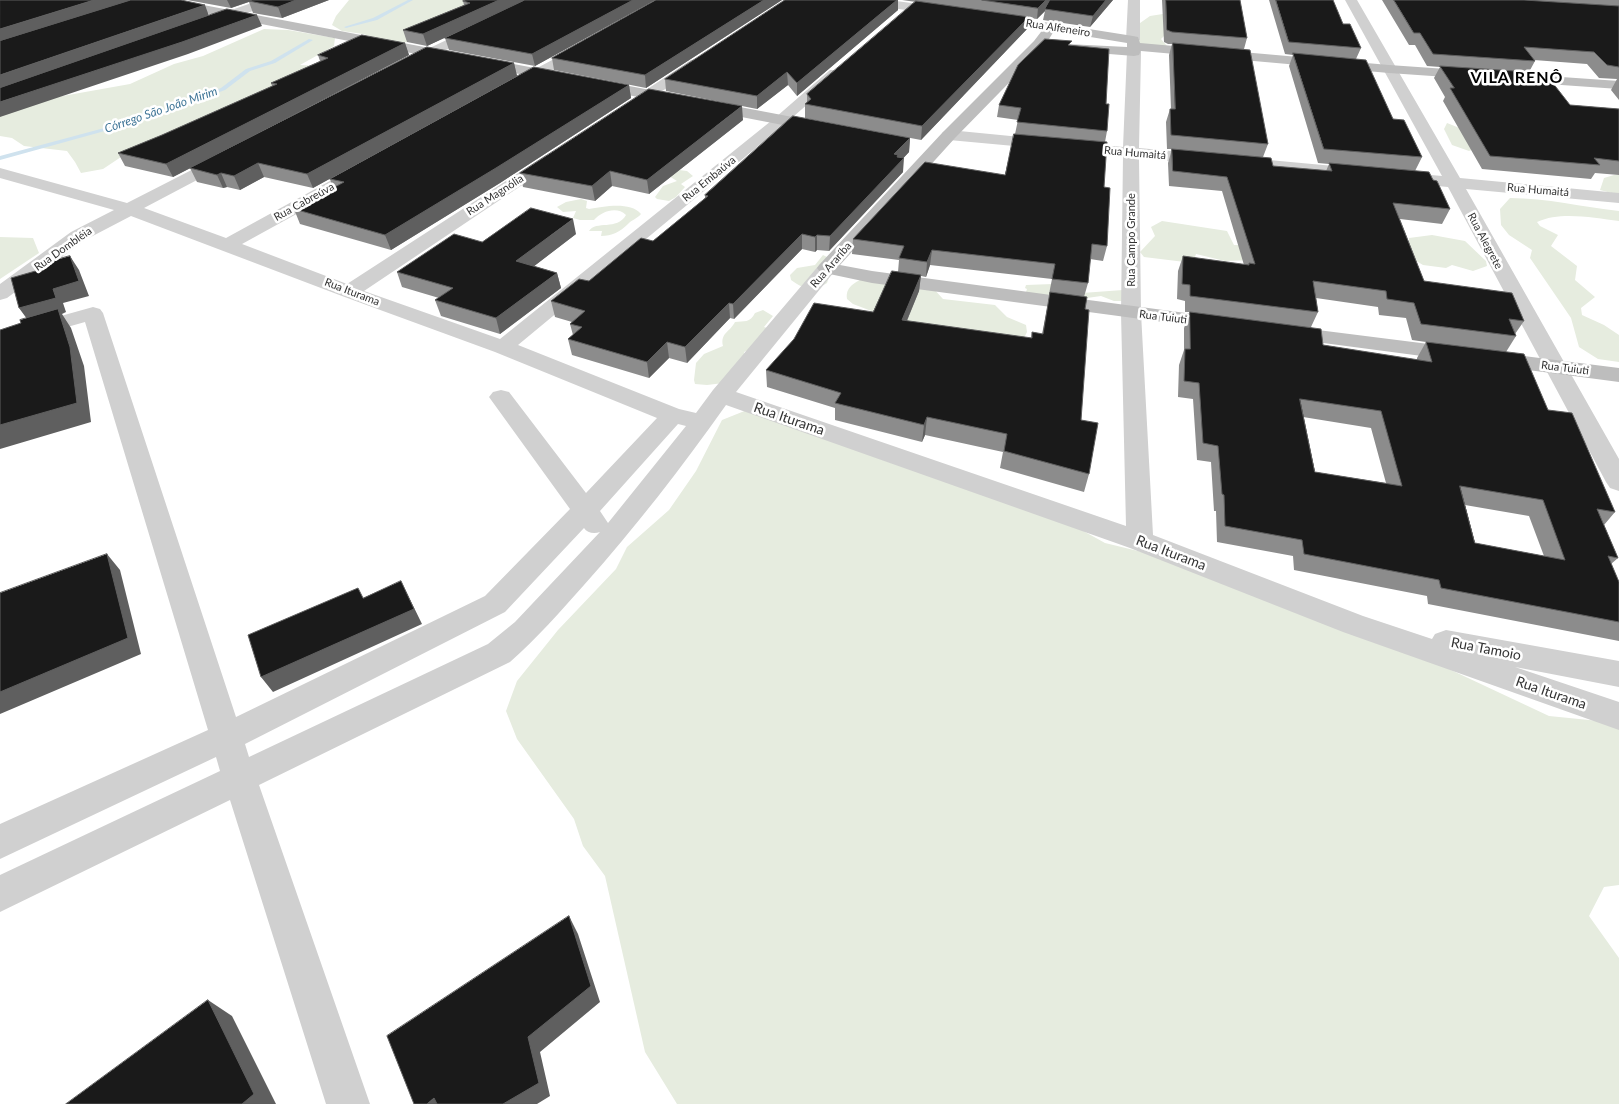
<!DOCTYPE html>
<meta charset="utf-8">
<style>
body{margin:0}
canvas{display:block;background:#fff}
</style>
<canvas width="1619" height="1104"></canvas>
<script>
const c = document.querySelector('canvas').getContext('2d');
c.lineJoin = 'round';
function fill(path, color) { c.fillStyle = color; c.fill(path, 'evenodd'); }
function stroke(path, color, width, dash) { c.strokeStyle = color; c.lineWidth = width; c.lineCap = dash ? 'butt' : 'round'; c.setLineDash(dash || []); c.stroke(path); }
function label(font, color, halo, rows, align = 'center') {
  c.font = font + ' Lato,sans-serif'; c.lineWidth = 5; c.setLineDash([]); c.textBaseline = 'middle'; c.strokeStyle = halo; c.fillStyle = color; for (const [text, x, y, turn = 0] of rows) {
    c.save(); c.translate(x, y); c.rotate((+turn || 0) * Math.PI / 180); c.textAlign = isNaN(turn) ? turn : align; if (halo) c.strokeText(text, 0, 0); c.fillText(text, 0, 0); c.restore();
  }
}
fill(new Path2D(`
 M349 0H478L418 40 397 44 363 34 342 31 332 25 336 16Z
 M1169 13 1167 33 1161 39 1167 46 1136 44 1133 28 1150 16Z
 M264 29 288 30 335 38 334 46 300 65 323 66 124 155 103 169 81 173 75 162 67 151 24 146 12 138 0 136V110L29 102 130 84 174 64 203 56Z
 M1447 123 1462 129 1479 147 1469 151 1452 145 1444 129Z
 M679 170 687 171 693 176 681 184 685 187 676 197 669 201 657 199 655 197 663 186 677 181 664 173Z
 M1614 175H1619V195L1600 190 1604 178Z
 M1510 198C1547 198 1582 207 1619 211V221C1593 218 1561 211 1537 222L1540 226 1558 235 1551 246 1577 266 1575 280 1595 297 1581 308 1582 315 1604 325 1619 335V362L1598 359 1579 347 1571 318 1530 258 1532 250 1509 235 1501 225 1500 209Z
 M581 199 587 201 586 208 589 209C603 207 630 201 641 214 637 219 631 220 628 224 620 232 612 236 601 236L602 231H589C596 220 617 231 626 215 617 206 602 211 594 220H580L573 218 576 211 563 212 557 207 566 202Z
 M1162 221 1227 231 1234 245H1238L1253 260 1225 261 1196 254 1193 263 1144 257 1140 252 1155 236 1151 227Z
 M1432 235 1465 241 1486 261 1487 266 1473 271 1452 265 1446 268 1423 265 1408 256 1409 238Z
 M0 237 33 238 39 253 0 279Z
 M823 255 827 257 829 277 827 283C814 292 803 289 791 280L790 275 797 268 815 265Z
 M869 276 933 288 943 299 995 305 1007 317 1026 325 1027 332 1024 338 841 352 904 320 910 315H882L853 304 847 299C845 285 858 281 869 276Z
 M1053 284 1082 293 1123 290 1125 301H1114L1101 296 1087 298 1085 303 1026 292 1027 289 1025 288 1026 285Z
 M763 310 773 316 764 327 773 330 749 350 744 352 745 355 732 382 707 385 695 384 694 380 696 363 704 354 723 346C720 333 730 332 735 322 744 321 750 323 755 313Z
 M747 410 1004 487 1105 543 1204 567 1353 624 1549 716 1619 723V885L1604 887 1589 916 1619 958V1104H677L645 1052 605 876 583 846 574 819 517 739 506 711 517 681 558 630 616 569 627 547 669 510 696 471 722 420Z`), '#e6ecdf');
fill(new Path2D(`
 M408 0H413L377 20 346 28 344 27 373 18Z
 M309 39 313 40 275 63 250 71 225 90 163 113 112 129 0 160V156L108 127 159 111 221 88 246 69 271 61Z`), '#cfe2ee');
fill(new Path2D(`
 M260 0H277L275 3 208 27 204 28 198 24 200 21Z
 M531 0H546L408 69 403 70 396 66 398 63Z
 M858 0H889L948 8 954 12 948 16 864 4Z
 M1128 0H1140V40L1133 44 1126 40Z
 M1345 0H1357L1460 178 1619 193V203L1466 189 1619 459V491L1610 488 1606 482 1448 187 1139 158 1141 313 1153 535 1363 616 1432 639 1435 634 1446 630 1619 661V687L1515 667 1619 702V730L1343 632 1130 548 726 405C682 467 635 528 584 585 560 612 537 638 510 662L259 785 370 1104H326L230 800 0 912V875L220 771 216 757 0 859V824L208 730 85 322 0 346V333L93 307 100 309 103 313 236 717 485 596 570 509 489 397 493 392 501 390 509 392 586 493 657 418 495 352 342 296 131 216 85 240 7 298 0 300V284L71 232 114 210 0 178V168L127 203 221 155H233L235 158 233 161 144 208 226 238 359 165H371L373 169 371 173 242 244 347 284 546 155H558L560 158 558 161 364 291 500 339 776 117 830 70H840L842 73 840 76 786 123 518 345 679 409 696 413 713 390 820 264 827 262 834 264 837 268 834 272 736 392 1126 526 1121 313 1123 156 949 140 943 138 941 135 943 132 949 130 1123 147 1127 52 1134 48 1141 52 1139 148 1442 176ZM678 424 686 426 608 523 600 511ZM584 528C587 533 594 534 600 532L515 622 488 644 249 757 245 744 505 612Z
 M991 14 1051 23 1057 27 1051 31 987 21 985 18Z
 M586 42 591 43 593 46 591 49 517 90H507L505 87 507 84Z
 M696 59 701 60 703 63 701 66 628 113H618L616 110 691 60Z`), '#d0d0d0');
fill(new Path2D(`
 M152 0H177L824 123 829 125 832 128 829 131 824 133 158 4Z
 M1051 23 1133 36 1138 37 1140 43 1389 65 1619 81V89L1389 73 1141 51 1139 55 1134 56 1072 51 1065 47 1067 44 1127 47V43L1054 31 1044 47 955 138 840 265 872 271 1223 318 1230 320 1234 324 1230 328 1223 330 872 283 820 272 817 268 820 264 943 132 1034 41 1047 24Z
 M1286 326 1619 368V382L1278 337 1275 332 1278 327Z`), '#bdbdbd');
fill(new Path2D(`
 M187 0H329L282 18 253 13 249 2 231 8Z
 M466 0H655L535 66 449 50 445 38 502 11 427 46 407 42 403 30 464 5 463 1Z
 M656 0H782L646 88 554 70 552 58Z
 M785 0H898V10L797 96 788 85 757 109 666 91 665 79Z
 M902 0H1113L1090 27 1043 20 1045 11 1037 19 1029 18 1027 29 921 140 805 118V104L807 103V94L916 2Z
 M1162 0H1240L1247 38 1244 49 1268 144 1263 157 1273 166 1326 171 1329 164 1318 163 1289 66 1293 55 1285 54 1269 0H1333L1343 24 1361 48 1356 59 1393 119 1422 157 1415 171 1433 180 1450 209 1442 224 1400 219 1424 281 1524 321 1515 334 1516 336 1506 352 1548 410 1615 512 1604 525 1618 558 1611 564 1619 582V641L1428 604 1427 596 1294 570 1293 556 1217 542 1216 511H1214L1211 462 1197 460 1193 399 1178 397 1179 365 1184 350V328L1190 312H1185V301L1177 299 1178 271 1183 256 1244 265 1222 191 1169 186 1168 163 1172 149H1167L1166 122 1170 109H1171L1169 55 1172 44H1168L1164 42ZM1316 298 1378 307 1379 315 1406 318 1412 340 1426 342 1417 358V360L1323 345 1311 327 1318 312ZM1303 417 1371 428 1386 483 1315 472ZM1465 505 1529 516 1544 556 1475 543Z
 M1382 0H1619V100L1611 90 1617 79 1599 78 1587 64 1534 60 1535 61 1529 72 1570 105 1619 109V175L1595 173 1591 179 1482 169 1443 101 1445 97 1434 78 1440 67 1427 66 1415 45H1409Z
 M405 43 409 55 173 177 125 166 118 153 162 135 272 86 271 83 320 61 318 55Z
 M1071 46 1106 104 1107 131 1105 142 1104 187 1107 246 1103 261 1090 259 1088 283 1084 297 1085 309 1081 420 1089 474 1084 492 1000 468 1003 452 925 435 922 442 835 420V408L767 387 766 370 873 312 898 272 899 260 852 254 853 239 1005 175 1015 134 1018 120 997 117 999 105ZM930 265 1052 279 1049 294H1050L1042 334 1032 332 1031 338 907 321 919 291 921 276 926 277Z
 M514 63 517 76 313 188 264 177 240 190 227 187 223 188 197 182 190 168Z
 M629 85 631 98 500 183 391 250 300 224 294 209 333 188 330 179Z
 M743 120 649 194 612 186 595 201 523 187 520 173Z
 M910 138 909 152 903 158V172L829 251 817 250 815 252 802 249 734 319 730 318 687 363 669 358 649 378 572 355 568 339 573 335 570 324 572 322 555 317 551 301 589 281 653 241 705 198V195Z
 M576 234 534 266 557 273 561 288 500 334 441 316 435 300 439 298 402 287 397 272 482 242Z`), '#8c8c8c');
fill(new Path2D(`
 M94 0H134L0 43V29Z
 M227 0H254L231 8Z
 M296 0H329L282 18 278 7Z
 M499 0H526L427 46 423 34Z
 M633 0H655L535 66 532 54Z
 M764 0H782L646 88 645 75Z
 M897 0H898V10L797 96V83Z
 M1046 0H1052L1045 9V11L1037 19 1038 8Z
 M1106 0H1113L1090 27 1093 16Z
 M205 5 209 16 0 90V75Z
 M257 15 262 26 188 54 0 117V102Z
 M1029 17 1027 29 921 140 922 126Z
 M405 43 409 55 173 177 166 164Z
 M514 63 517 76 313 188 307 174Z
 M787 72 788 85 757 109V96Z
 M629 85 631 98 500 183 391 250 385 235Z
 M742 106 743 120 649 194 647 180Z
 M910 138 909 152 898 164 904 158 903 172 829 251 830 236 894 154Z
 M258 163 264 177 240 190 234 176Z
 M610 171 612 186 595 201 592 186Z
 M221 173 227 187 223 188 217 175Z
 M573 219 576 234 520 277 516 261Z
 M802 234V249L734 319 733 304Z
 M817 235V250L815 252V237Z
 M932 250 930 265 926 277 927 262Z
 M70 256 79 270 89 296 63 303 66 312 62 314 71 328 84 366 91 422 0 449V425L30 323 19 308 53 289Z
 M557 273 561 288 500 334 496 318Z
 M921 275 919 291 900 337 902 320Z
 M729 303 730 318 687 363 685 347Z
 M667 342 669 358 649 378 647 362Z
 M927 417 925 435 922 442 924 425Z
 M107 554 120 570 141 654 0 714V692Z
 M401 581 422 624 273 692 261 677Z
 M569 916 578 934 600 1002 540 1052 550 1096 537 1104H503L528 1037Z
 M208 1000 232 1016 276 1104H242Z
 M434 1098 441 1104H427Z`), '#5f5f5f');
const building = new Path2D(`
 M0 0H94L0 29Z
 M131 0H181L205 5 0 75V41Z
 M253 0H296L278 7 249 1Z
 M466 0H499L423 34 403 30 470 3 463 1Z
 M525 0H633L532 54 445 38Z
 M656 0H764L645 75 552 58Z
 M785 0H897L797 83 787 72 757 96 665 79Z
 M982 0H1046L1038 8Z
 M1050 0H1106L1093 16 1045 9Z
 M1166 0H1240L1247 38 1172 32 1167 30Z
 M1276 0H1333L1343 24H1350L1361 48 1289 42Z
 M1394 0H1524L1619 6V67L1607 65 1594 52 1524 47 1535 61 1433 54 1420 33H1414Z
 M916 1 1029 17 922 126 805 104 811 99 807 94Z
 M227 9 257 15 182 42 0 102V88Z
 M362 35 405 43 166 164 118 153 162 135 277 84 271 83 328 58 318 55Z
 M1045 39 1072 41 1068 45 1109 49 1106 104H1109L1107 131 1017 122 1021 108 999 105 1018 65Z
 M1173 43 1250 50 1268 144 1171 135 1170 109H1175Z
 M427 47 514 63 307 174 258 163 234 176 221 173 217 175 190 168Z
 M1293 53 1366 60 1393 119 1404 120 1422 157 1324 149Z
 M1440 66 1545 73 1570 105 1619 109V161L1594 158 1600 165 1490 156 1450 88H1454Z
 M534 67 629 85 496 168 385 235 294 209 344 182 330 179Z
 M649 89 742 106 647 180 610 171 592 186 520 173Z
 M793 116 910 138 894 154 898 155 897 157 904 158 830 236 817 235 815 237 802 234 733 304 729 303 685 347 667 342 647 362 568 339 582 327 570 324 585 311 551 301 579 279 589 281 641 238 653 241 708 196 705 195Z
 M1014 134 1107 142 1104 187 1110 188 1107 246 1092 244 1088 283 1052 279 1055 264 932 250 927 262 899 258 904 246 853 239 925 162 1005 175Z
 M1172 149 1271 158 1273 166 1332 171 1329 163 1429 172 1433 180 1437 181 1450 209 1393 203 1424 281 1512 293 1524 321 1509 319 1516 336 1421 324 1414 303 1387 299 1386 291 1313 281 1318 312 1190 296V285L1182 284 1183 256 1249 265V263L1255 264 1227 177 1173 171Z
 M531 208 573 219 516 261 557 273 496 318 435 300 453 288 397 272 454 234 482 242Z
 M70 256 79 281 53 289 56 298 19 308 11 278 46 268 45 263Z
 M892 271 921 275 902 320 1032 338V332L1043 334 1050 292 1087 297 1085 309 1089 310 1081 420 1098 423 1089 474 1004 451 1007 434 927 417 924 425 835 403 841 393 766 370 794 339 814 303 873 312Z
 M58 309 70 347 77 403 0 425V330L21 323 20 320Z
 M1190 312 1321 329 1323 345 1432 362 1426 342 1524 354 1548 410 1572 413 1615 512 1597 509 1618 558 1608 556 1619 582V622L1441 588 1439 580 1304 554 1302 540 1225 526 1224 495 1222 494 1218 446 1203 443 1199 383 1184 381 1185 349H1190ZM1300 399 1381 411 1402 486 1315 472ZM1460 486 1543 500 1565 560 1475 543Z
 M107 554 128 638 0 692V593Z
 M401 581 414 609 261 677 248 635 358 588 363 598Z
 M569 916 591 986 528 1037 539 1083 503 1104H437L434 1098 427 1104H414L387 1036Z
 M208 1000 254 1094 242 1104H66Z`);
fill(building, '#1a1a1a');
stroke(building, '#5f5f5f', 1);
label('11px', '#333', '#fff', [
 ["Rua Alfeneiro",1058,28,9],
 ["Rua Humaitá",1135,153,5],
 ["Rua Embaúva",709,179,-39],
 ["Rua Humaitá",1538,190,5],
 ["Rua Magnólia",495,195,-33],
 ["Rua Cabreúva",304,202,-29],
 ["Rua Campo Grande",1131,240,-90],
 ["Rua Alegrete",1485,241,62],
 ["Rua Dombléia",63,249,-35],
 ["Rua Araríba",831,265,-49],
 ["Rua Iturama",352,292,21],
 ["Rua Tuiuti",1163,317,7],
 ["Rua Tuiuti",1565,368,7]
]);
label('italic 12px', '#3f7597', '#fff', [
 ["Córrego São João Mirim",161,110,-19]
]);
label('14px', '#333', '#fff', [
 ["Rua Iturama",789,419,19],
 ["Rua Iturama",1171,553,21],
 ["Rua Tamoio",1486,649,11],
 ["Rua Iturama",1551,693,19]
]);
c.letterSpacing = '1px';
label('bold 16px', '#000', '#fff', [
 ["VILA RENÔ",1517,78]
]);
c.letterSpacing = '0px';
</script>
